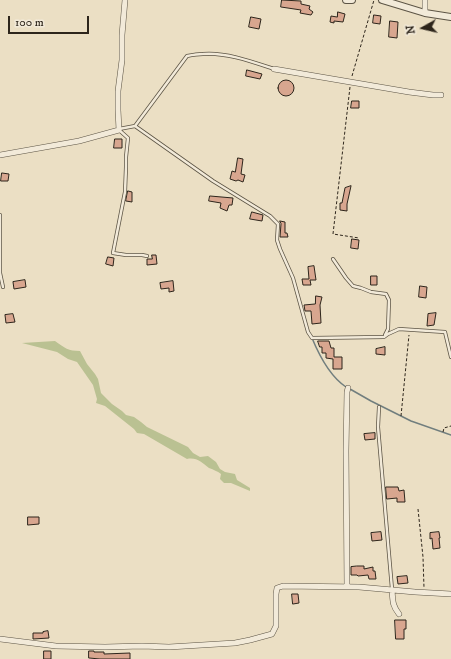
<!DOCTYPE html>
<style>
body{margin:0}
#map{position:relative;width:451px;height:659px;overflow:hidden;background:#ebdfc4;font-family:"IM FELL DW Pica",serif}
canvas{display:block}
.north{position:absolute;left:403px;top:8px;width:40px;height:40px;-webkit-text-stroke:3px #f2ead9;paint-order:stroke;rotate:262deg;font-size:11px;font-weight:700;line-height:16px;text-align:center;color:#2d251b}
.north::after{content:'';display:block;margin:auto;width:14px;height:18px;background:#2d251b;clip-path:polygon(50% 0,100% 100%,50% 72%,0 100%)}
.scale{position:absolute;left:8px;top:16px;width:81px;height:18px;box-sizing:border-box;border:2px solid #2d251b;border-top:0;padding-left:5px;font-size:12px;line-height:14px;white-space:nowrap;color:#2d251b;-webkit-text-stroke:3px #f2ead9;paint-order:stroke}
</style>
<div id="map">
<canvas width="451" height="659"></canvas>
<div class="north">N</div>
<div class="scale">100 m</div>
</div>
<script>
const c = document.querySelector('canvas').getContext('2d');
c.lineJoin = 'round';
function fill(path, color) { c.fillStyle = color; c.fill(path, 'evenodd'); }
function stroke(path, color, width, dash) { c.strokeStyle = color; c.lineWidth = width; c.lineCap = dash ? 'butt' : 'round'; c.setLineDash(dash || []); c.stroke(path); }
fill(new Path2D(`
 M55 341C65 348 68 351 80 351L87 364 95 374 98 379 101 393 112 404 122 411 126 415 134 417 141 422 147 427 188 447 193 453 200 457 208 456 216 462 220 469 225 472 235 474 237 480 250 488V491L231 483H224L220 479 221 474C217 471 214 470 209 468 202 463 197 457 187 459L144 434 137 433 134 429 105 406 96 403 97 399 93 385 77 362 68 359 57 352 22 343Z`), '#bac192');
stroke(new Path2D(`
 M312 338C319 355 331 377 346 387
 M350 389 371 401 411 421 451 435`), '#717e7e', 1.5);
const building = new Path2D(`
 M282 0 301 1V4L310 6 309 9 313 12 311 15 300 13 301 10 281 7Z
 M338 12 345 14 343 22 334 21V23L330 22 331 16 337 17Z
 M374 15 381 16 380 24 373 23Z
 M251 17 261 19 259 29 249 27Z
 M390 21 398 22 397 38 389 37Z
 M247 70 262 74 260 79 246 76Z
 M278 88a8 8 0 1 1 16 0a8 8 0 1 1-16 0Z
 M352 101H359V108H351Z
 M115 139H122V148H114Z
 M238 158 243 159 241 174 245 175 243 182 238 180 236 181 230 179 232 171 235 172Z
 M2 173 9 174 8 181H1Z
 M351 186 347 204V211L340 210V203H342L345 188Z
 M128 191 132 192V202L126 201Z
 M210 196 233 198 232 205H229L227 211 220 208 221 203 209 201Z
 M252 212 263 215 262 221 250 219Z
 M280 221 285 222V233H287L288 237H280L281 224Z
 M352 239 359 240 358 249 351 248Z
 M152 255H156L157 264 147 265V259H152Z
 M108 257 114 258 113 266 106 264Z
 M314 266 316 280H310L311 285H303L302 279H309L308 267Z
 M371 276H377V285H371Z
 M25 280 26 287 14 289 13 282Z
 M173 281 174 291 169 292V288L161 289 160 283Z
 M420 286 427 287 426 298 419 297Z
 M316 296 322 297 320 305 321 323 312 324 311 311H305L304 305 315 304Z
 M436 313 434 325 427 326 428 314Z
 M13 314 15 322 6 323 5 315Z
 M318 341H329L331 348H334V357H342V369H333V359L326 358V353H322V347H320Z
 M385 347V355L376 354V349Z
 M375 433V439L365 440 364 434Z
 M386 487H398L399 491 404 490 405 502H397V498L387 499Z
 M28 517H39V524L28 525Z
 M381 532 382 540 372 541 371 533Z
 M439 532 440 538H439L440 548 433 549 432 538 430 539V533Z
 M357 566H364V569L373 567V571H375L376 579H369L368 575 358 576 357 575H351V567Z
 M407 576 408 583 398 584 397 577Z
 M292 594H298L299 603 293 604Z
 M395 620H406V629H404V639H396Z
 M48 631 49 638 33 639V633H43V632Z
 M44 651H51V659H44Z
 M89 651H94V652H104V654L130 653V659H100L89 658Z`);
fill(building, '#d8a68f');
stroke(building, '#2d251b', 1);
const service = new Path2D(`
 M135 126 187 56C192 55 198 54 203 54 226 52 253 62 274 69
 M119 129 135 126 213 181 270 216 278 224 277 240 280 249 293 278 308 332 312 338 384 337 388 334 399 329 445 332 451 357
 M119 130 128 138 126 157V167L125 192 113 253 126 255H142L147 256
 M0 215V273L3 287
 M333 259 346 278 353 286 361 288 371 292 386 294 389 300 388 329 385 335
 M379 407 378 427 392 589`);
const minor = new Path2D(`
 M425 0V13
 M274 69 409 92 433 95H441
 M0 155 79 141 119 130 118 110V91L122 60V35L125 0
 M347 587 346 451 347 392 348 388
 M392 590C393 601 392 605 399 614
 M0 639 56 646 105 647 142 646 169 647 235 643 250 640 272 634 276 626V594L277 588 283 586 359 587 415 592 451 594`);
const tertiary = new Path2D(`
 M346 0H352
 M382 0 425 13 451 17`);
stroke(service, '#5c5445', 4);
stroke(minor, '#5c5445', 6);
stroke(tertiary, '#5c5445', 8);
stroke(new Path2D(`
 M352 76 374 0
 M350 87 333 234 359 238
 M401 416 409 335
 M443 432 444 428 451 426
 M418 509 423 557 424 588`), '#2d251b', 1, [3, 2]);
stroke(service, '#f2ead9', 2.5);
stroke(minor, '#f2ead9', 5);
stroke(tertiary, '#f2ead9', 6);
</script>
